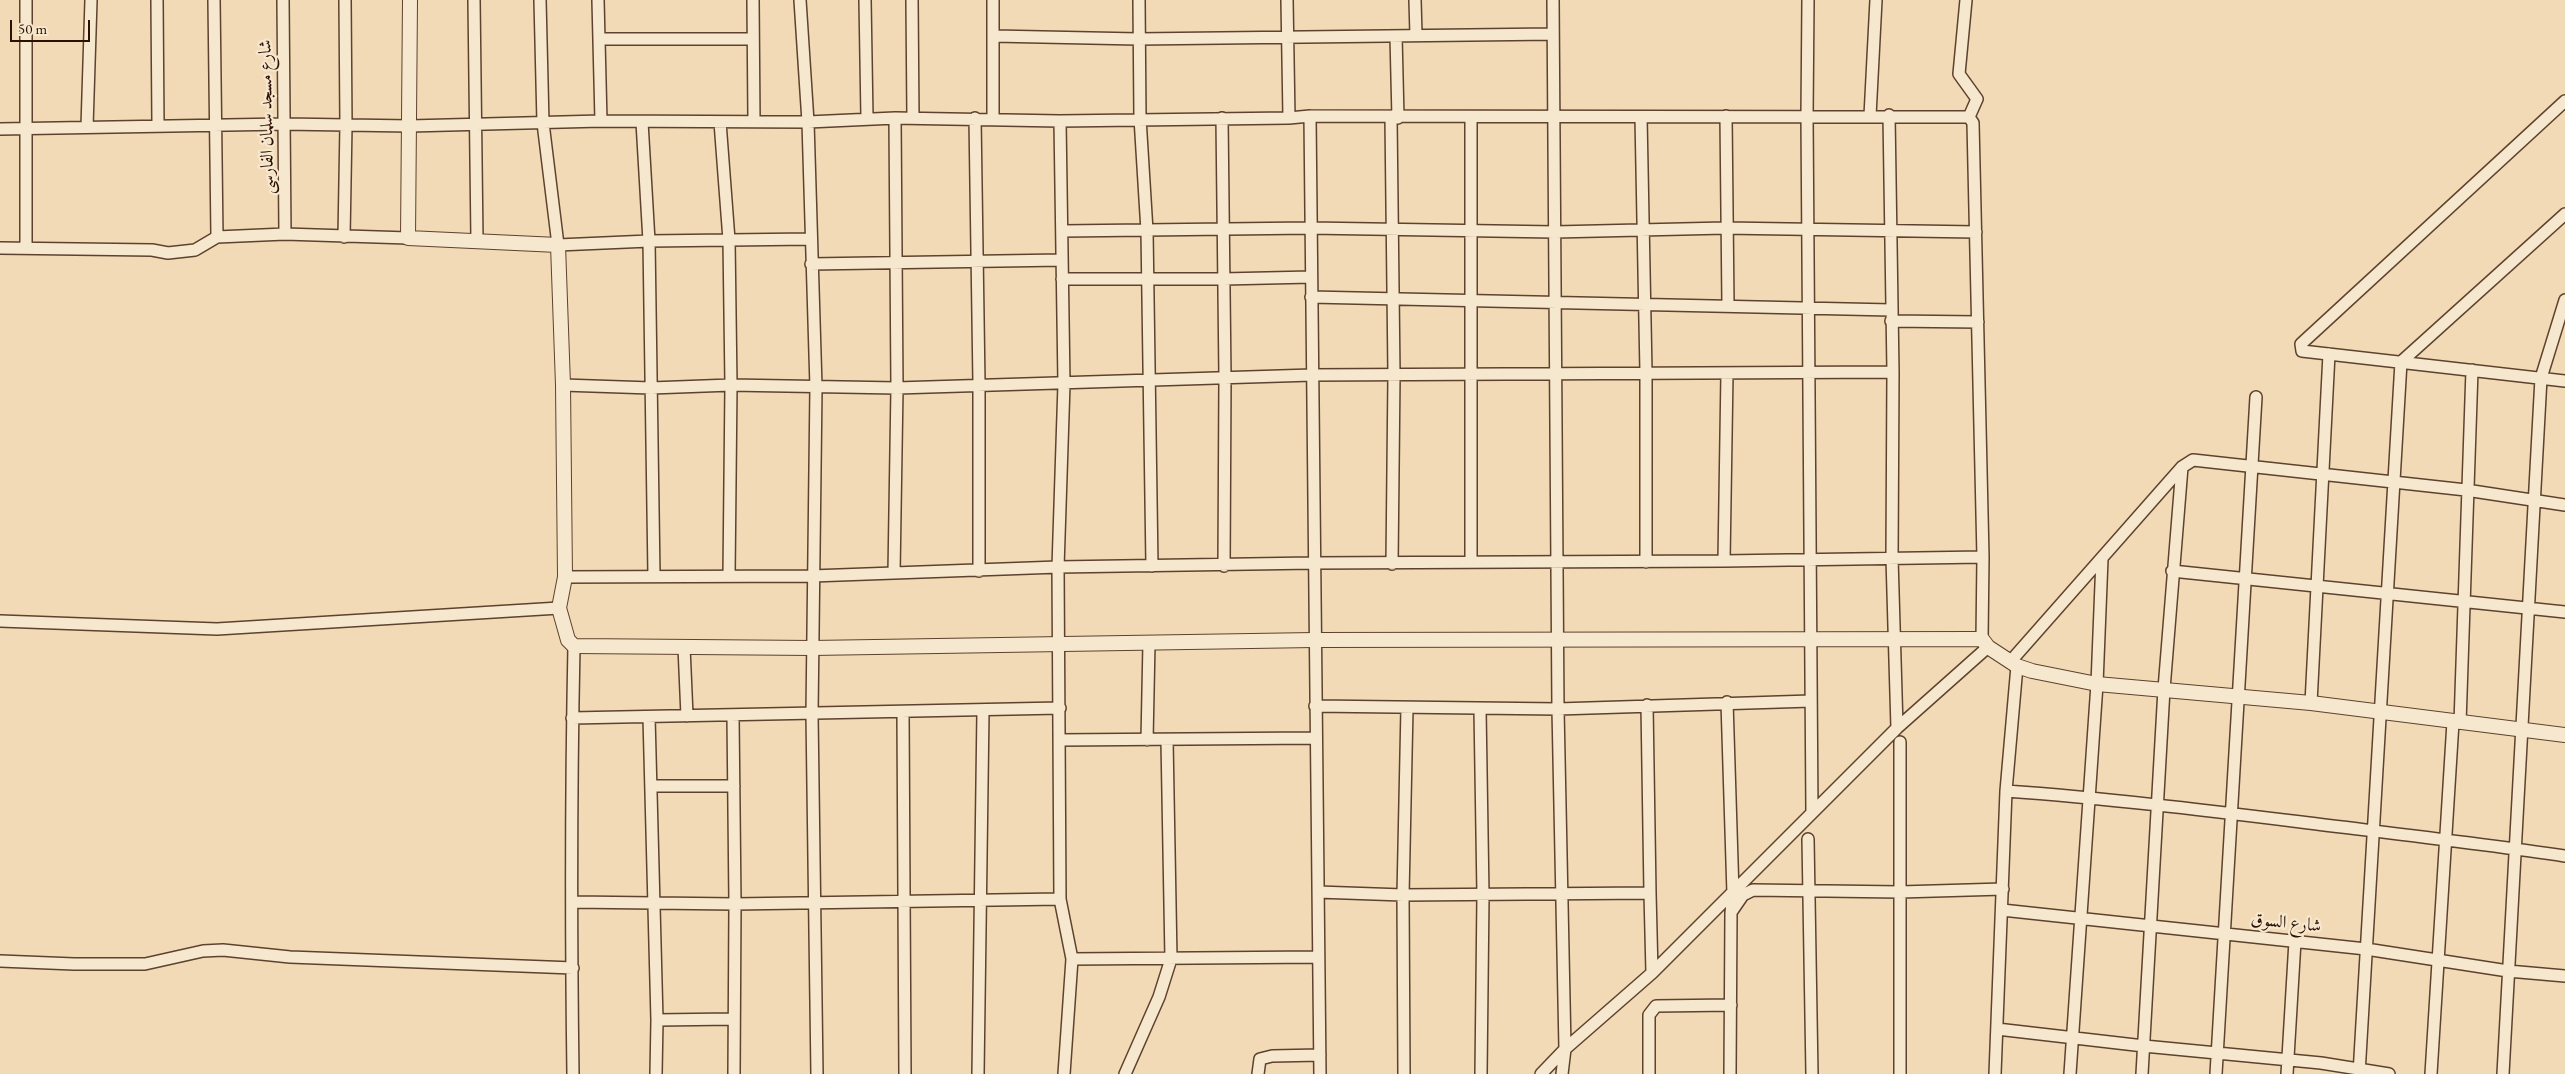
<!DOCTYPE html>
<meta charset="utf-8">
<style>
body{margin:0}
#map{position:relative;width:2565px;height:1074px;overflow:hidden;background:#f1dab5;font-family:"EB Garamond",serif}
canvas{display:block}
.scale{position:absolute;left:10px;top:20px;width:80px;height:22px;box-sizing:border-box;border:2px solid #2d0f00;border-top:0;padding-left:6px;font-size:15px;line-height:18px;white-space:nowrap;color:#2d0f00;-webkit-text-stroke:4px #f6e7cf;paint-order:stroke}
</style>
<div id="map">
<canvas width="2565" height="1074"></canvas>
<div class="scale">50 m</div>
</div>
<script>
const c = document.querySelector('canvas').getContext('2d');
c.lineJoin = 'round';
function stroke(path, color, width, dash) { c.strokeStyle = color; c.lineWidth = width; c.lineCap = dash ? 'butt' : 'round'; c.setLineDash(dash || []); c.stroke(path); }
function label(font, color, halo, rows, align = 'center') {
  c.font = font + ' "EB Garamond",Amiri,serif'; c.lineWidth = 4.5; c.setLineDash([]); c.textBaseline = 'middle'; c.strokeStyle = halo; c.fillStyle = color; for (const [text, x, y, turn = 0] of rows) {
    c.save(); c.translate(x, y); c.rotate((+turn || 0) * Math.PI / 180); c.textAlign = isNaN(turn) ? turn : align; if (halo) c.strokeText(text, 0, 0); c.fillText(text, 0, 0); c.restore();
  }
}
const minor = new Path2D(`
 M157 0 158 125
 M214 0 217 237
 M283 0 285 234
 M474 0 477 240
 M540 0 543 123 558 245 649 241 810 239
 M598 0 601 121
 M753 0 754 121
 M800 0 808 122 816 387 812 714 817 1074
 M865 0 867 118
 M912 0 913 118
 M1139 0 1140 118 1147 231 1152 566
 M1287 0 1289 118
 M1415 0 1416 35
 M1553 0 1558 709 1565 1049 1562 1074
 M1808 0 1807 116 1812 813
 M1966 0 1959 74 1977 99 1969 117
 M994 36 1138 39 1553 34
 M1396 36 1398 118
 M599 39H753
 M2565 101 2301 344 2302 351 2565 381
 M1889 115 1893 372 1892 558 1897 728
 M1310 116 1320 1074
 M1726 116 1728 306
 M1870 116 1876 0
 M1471 117V562
 M1641 117 1646 373V562
 M975 118 979 384V571
 M1222 118 1225 378 1224 566
 M1391 118 1394 375 1392 564
 M993 119V0
 M1060 121 1064 384 1058 567 1060 899 1072 959 1064 1074
 M642 122 649 241 654 576
 M720 122 729 240 731 385 729 576
 M87 127 91 0
 M0 129 284 124 410 126 601 121 808 122 895 118 1060 121 1289 118 1310 116 1969 117 1973 123 1983 557 1982 639
 M1063 231 1310 228 1555 232 1725 228 1976 232
 M344 237 346 125 345 0
 M0 248 152 250 168 253 195 250 217 237 285 234 408 238
 M26 248V0
 M811 264 1062 260
 M1062 279H1223L1311 277
 M1311 297 1891 310
 M1891 321 1978 322
 M563 385 651 388 731 385 897 388 1312 375 1893 372
 M1724 561 1727 373
 M2172 571 2565 612
 M894 573 897 388 895 118
 M565 577 812 576 1058 567 1313 563 1724 561 1983 557
 M0 621 217 629 559 608
 M684 647 687 716
 M2010 662 2182 467 2193 460 2466 490 2565 505
 M1727 702 1733 894 1731 913 1730 1074
 M2311 703 2329 354
 M1647 705 1650 893
 M1315 706 1558 709 1811 701
 M1480 709 1483 895 1481 1074
 M903 713 905 1074
 M733 716 735 904 734 1074
 M649 717 657 1020 656 1074
 M572 718 1060 708
 M2460 723 2472 370
 M1060 740 1315 738
 M1147 740 1149 643
 M651 786H734
 M2006 791C2105 798 2203 810 2301 822 2389 833 2477 843 2565 856
 M1808 839 1812 1074
 M1318 892 1403 895 1650 893 1652 973
 M573 902 735 904 1060 899
 M2002 910 2366 949 2508 971 2565 976
 M1732 911 1743 895 1753 890 1900 892 2003 889
 M1072 959 1318 957
 M0 961 74 964H145L203 951 223 950 290 957 573 968
 M657 1020 733 1019
 M1997 1029 2144 1046 2321 1063 2389 1074
 M573 1074C571 932 571 789 574 646
 M978 1074 983 711
 M1125 1074 1159 997 1171 959 1167 740
 M1258 1074 1260 1059 1272 1056 1320 1055
 M1404 1074 1403 895 1407 708
 M1541 1074 1565 1049 1652 973 1897 728 1988 647
 M1649 1074V1015L1656 1006 1731 1005
 M1900 1074V742
 M1995 1074 2006 791 2017 666
 M2070 1074 2097 684 2102 559
 M2142 1074 2164 689 2182 467
 M2216 1074 2256 397
 M2287 1074 2295 941
 M2359 1074 2401 362 2565 214
 M2431 1074 2453 722
 M2503 1074 2541 378 2565 300`);
const tertiary = new Path2D(`
 M410 0 408 238 558 245 563 385 565 577 559 608 568 640 574 646 812 648 1314 640 1982 639 1988 647 2017 666 2032 671 2097 684 2311 703 2565 735`);
stroke(minor, '#5e422d', 14);
stroke(tertiary, '#5e422d', 16);
stroke(minor, '#f6e7cf', 11);
stroke(tertiary, '#f6e7cf', 14);
label('18px', '#2d0f00', '#f6e7cf', [
 ["شارع مسجد سلمان الفارسى",267,117,-91],
 ["شارع السوق",2286,923,6]
]);
</script>
